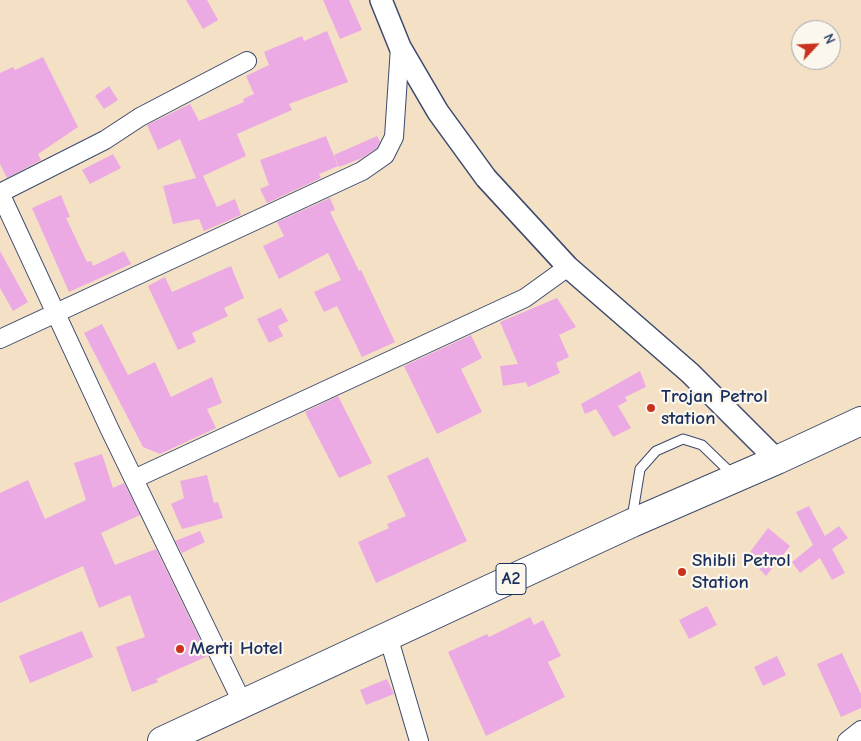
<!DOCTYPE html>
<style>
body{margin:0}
#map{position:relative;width:861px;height:741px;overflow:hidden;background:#f4e0c4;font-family:"Comic Neue",sans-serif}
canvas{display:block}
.north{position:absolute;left:791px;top:20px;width:50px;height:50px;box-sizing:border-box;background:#fbf7ec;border:1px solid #a1a7b3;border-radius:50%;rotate:65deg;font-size:14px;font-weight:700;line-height:20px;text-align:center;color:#1b2f5e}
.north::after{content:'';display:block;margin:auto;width:18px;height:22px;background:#c8321e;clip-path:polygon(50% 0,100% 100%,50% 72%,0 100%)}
</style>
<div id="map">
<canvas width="861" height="741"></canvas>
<div class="north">N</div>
</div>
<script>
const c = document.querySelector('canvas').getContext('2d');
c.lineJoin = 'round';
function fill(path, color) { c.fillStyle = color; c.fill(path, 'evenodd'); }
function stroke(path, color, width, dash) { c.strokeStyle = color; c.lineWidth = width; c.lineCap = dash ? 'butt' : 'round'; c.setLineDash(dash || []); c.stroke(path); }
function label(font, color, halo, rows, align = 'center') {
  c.font = font + ' "Comic Neue",sans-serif'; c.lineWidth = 4.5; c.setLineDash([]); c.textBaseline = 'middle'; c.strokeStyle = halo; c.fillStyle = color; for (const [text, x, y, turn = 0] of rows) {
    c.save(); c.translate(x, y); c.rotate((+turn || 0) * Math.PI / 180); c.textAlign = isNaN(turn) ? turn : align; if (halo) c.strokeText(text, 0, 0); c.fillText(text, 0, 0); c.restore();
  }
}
fill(new Path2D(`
 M186 0H207L218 20 203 29Z
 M323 0H349L362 30 340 39Z
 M327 31 348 82 289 104 292 110 237 134 246 156 203 176 217 207 235 199 241 215 204 231 199 219 173 224 163 186 196 178 180 139 158 150 147 125 190 104 199 121 244 102 243 99 254 94 246 76 269 65 264 52 302 36 304 41Z
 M43 57 78 127 38 154 41 160 7 178 0 164V73L13 67 15 70Z
 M109 86 118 100 104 109 95 96Z
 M326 136 338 166 319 174 321 178 267 203 260 189 269 185 260 160Z
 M377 136 380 142 377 148 362 158 339 167 334 155Z
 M113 154 121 168 90 184 82 170Z
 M61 195 70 217 66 218 87 262 91 261 93 266 124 251 131 264 69 292 32 208Z
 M330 198 335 210 330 212 359 271 361 270 395 342 362 357 337 306 324 312 314 292 341 280 328 253 279 279 263 246 284 236 277 222Z
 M0 251 28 302 13 311 0 288Z
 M231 266 244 298 224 308 228 316 192 333 196 342 178 350 148 286 165 277 172 292Z
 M557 298 576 327 559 335 569 357 556 363 560 373 528 387 526 382 503 386 500 366 518 364 500 322Z
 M281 308 288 321 278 326 283 336 269 343 257 319Z
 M102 324 128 375 155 362 171 397 212 377 222 403 207 409 216 428 160 454 143 447 84 333Z
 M471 335 482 358 461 369 482 412 437 434 404 366Z
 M640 371 646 387 625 397 627 401 618 406 631 428 613 437 596 409 585 414 581 404Z
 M338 396 372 463 339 478 305 412Z
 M102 454 113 488 124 483 140 515 101 533 115 565 156 549 208 656 156 679 158 682 132 692 116 647 145 637 130 595 99 608 83 566 0 603V493L28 480 45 519 86 500 74 463Z
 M428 457 467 541 376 583 358 542 389 528 387 524 406 516 387 476Z
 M207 475 214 503 218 502 223 518 182 529 171 504 184 498 180 481Z
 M809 506 825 536 839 526 848 538 832 549 845 573 832 580 820 558 800 573 792 562 813 545 796 512Z
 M768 528 790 546 766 576 747 556Z
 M200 531 205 542 182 553 175 541Z
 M707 606 717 625 689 639 679 620Z
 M530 617 534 625 543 620 561 656 548 662 565 697 486 736 448 652 487 634 489 637Z
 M82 631 93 657 30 683 19 656Z
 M842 653 861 694V708L841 717 817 664Z
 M777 656 786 675 763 686 754 667Z
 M387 679 394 694 366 705 360 690Z`), '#ebaae4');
const service = new Path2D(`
 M632 518 640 469 656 451 683 439 702 445 734 476`);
const minor = new Path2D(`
 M0 339 362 171 385 155 394 137 400 47
 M134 479 525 298 568 267
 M388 636 419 741
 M243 704 110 430 0 193 105 140 140 117 247 61
 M847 741 861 730`);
const tertiary = new Path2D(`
 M381 0 400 47 438 112 486 178 568 267 690 373 777 460`);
const trunk = new Path2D(`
 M162 741 632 523 777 460 861 421`);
stroke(service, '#3c4a6d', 11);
stroke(minor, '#3c4a6d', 20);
stroke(tertiary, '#3c4a6d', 24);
stroke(trunk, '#3c4a6d', 30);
stroke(service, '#fff', 9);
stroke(minor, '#fff', 18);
stroke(tertiary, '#fff', 21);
stroke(trunk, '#fff', 28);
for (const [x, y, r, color] of [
 [651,408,5,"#c8321e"],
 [682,572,5,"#c8321e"],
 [180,649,5,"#c8321e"]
]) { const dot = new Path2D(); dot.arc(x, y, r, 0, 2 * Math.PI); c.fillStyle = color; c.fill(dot); stroke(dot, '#fbf7ec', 2); }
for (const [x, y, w] of [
 [511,579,30]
]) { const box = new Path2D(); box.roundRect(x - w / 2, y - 15.5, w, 31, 4); c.fillStyle = '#fbf7ec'; c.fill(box); stroke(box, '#1b2f5e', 1); }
label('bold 18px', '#1b2f5e', null, [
 ["A2",511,579]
]);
label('bold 19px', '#1b2f5e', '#fbf7ec', [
 ["Trojan Petrol",661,397],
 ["station",661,419],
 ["Shibli Petrol",692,561],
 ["Station",692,583],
 ["Merti Hotel",190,649]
], 'left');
</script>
